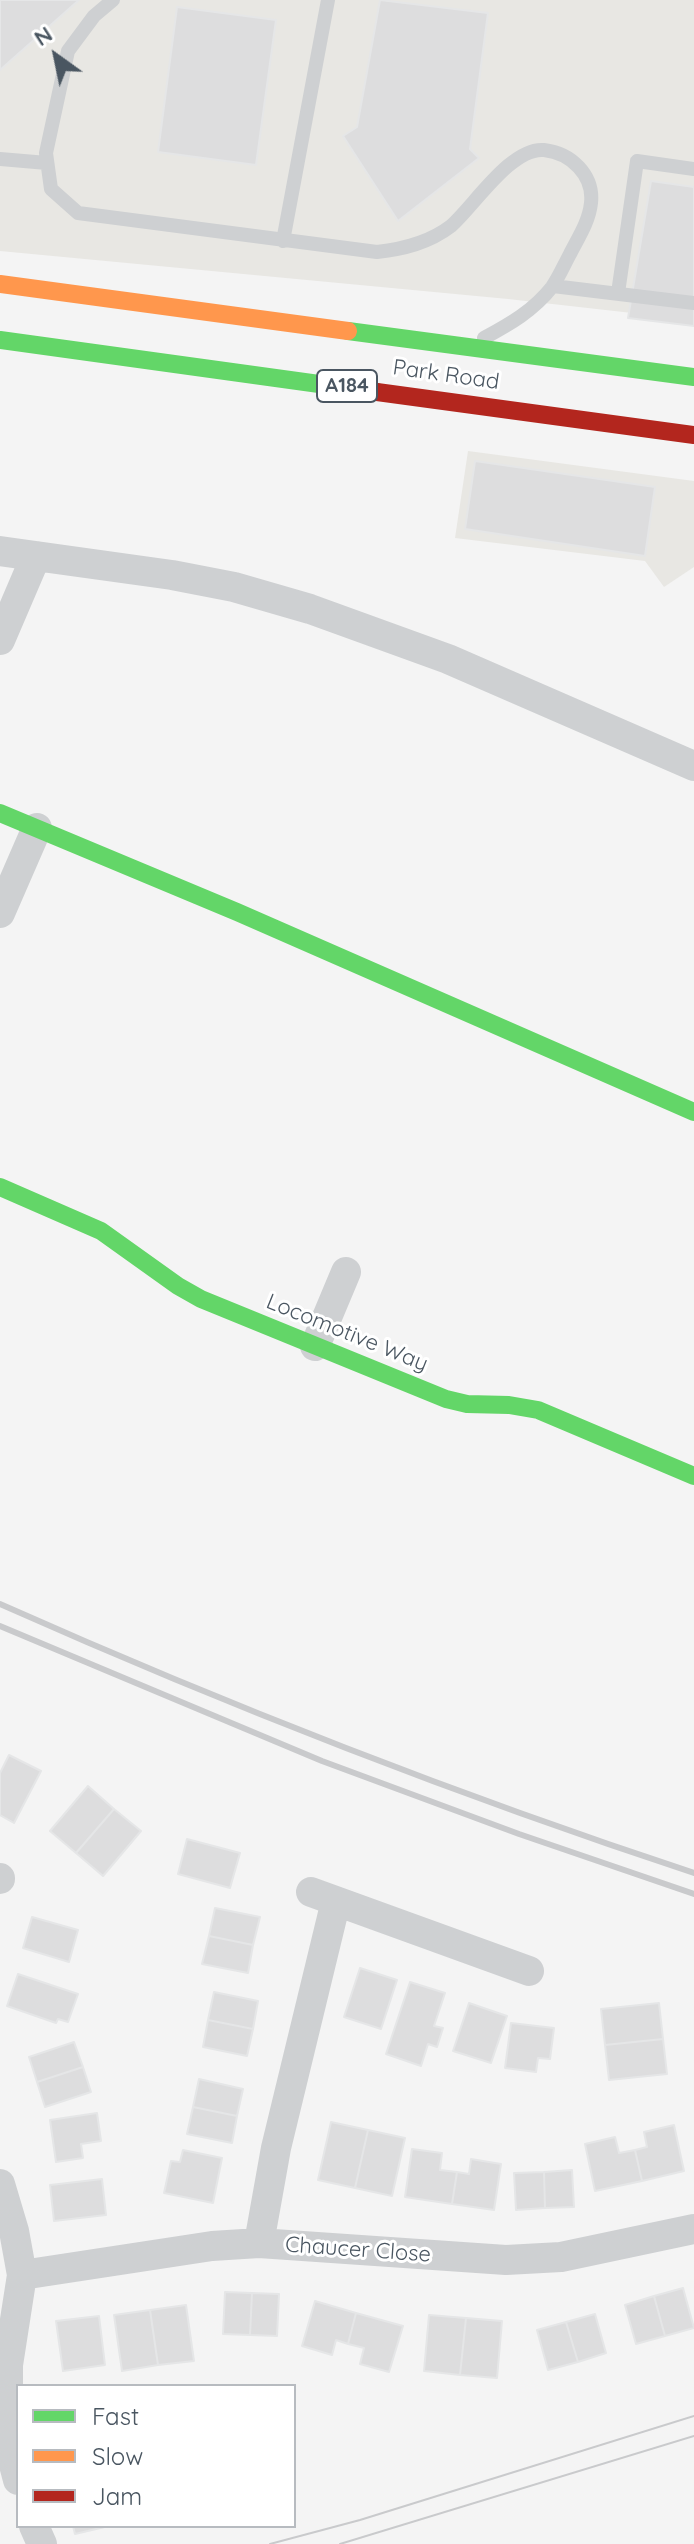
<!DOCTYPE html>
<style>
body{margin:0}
#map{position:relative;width:694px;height:2544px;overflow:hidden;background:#f4f4f4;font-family:Quicksand,sans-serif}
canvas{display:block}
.legend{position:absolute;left:16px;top:2384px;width:280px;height:144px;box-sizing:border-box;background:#fff;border:2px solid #b7bbc0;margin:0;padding:10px 14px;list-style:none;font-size:24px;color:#4a5661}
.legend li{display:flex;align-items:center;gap:16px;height:40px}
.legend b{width:40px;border:2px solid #b7bbc0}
.north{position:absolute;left:16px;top:16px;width:80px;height:80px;-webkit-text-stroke:6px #fff;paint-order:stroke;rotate:327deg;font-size:22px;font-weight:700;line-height:32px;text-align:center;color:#4a5661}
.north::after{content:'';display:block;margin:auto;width:28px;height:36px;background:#4a5661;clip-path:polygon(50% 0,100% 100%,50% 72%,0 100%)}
</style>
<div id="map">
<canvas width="694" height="2544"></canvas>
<ul class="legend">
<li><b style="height:10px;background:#63d668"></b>Fast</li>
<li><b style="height:10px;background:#ff974d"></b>Slow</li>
<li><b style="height:10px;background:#b3261e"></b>Jam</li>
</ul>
<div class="north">N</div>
</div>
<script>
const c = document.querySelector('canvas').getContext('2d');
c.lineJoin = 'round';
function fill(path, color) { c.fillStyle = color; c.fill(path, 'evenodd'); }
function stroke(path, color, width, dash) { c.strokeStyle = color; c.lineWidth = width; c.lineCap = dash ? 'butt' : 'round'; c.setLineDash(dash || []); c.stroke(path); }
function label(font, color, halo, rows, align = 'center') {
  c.font = font + ' Quicksand,sans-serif'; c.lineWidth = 6; c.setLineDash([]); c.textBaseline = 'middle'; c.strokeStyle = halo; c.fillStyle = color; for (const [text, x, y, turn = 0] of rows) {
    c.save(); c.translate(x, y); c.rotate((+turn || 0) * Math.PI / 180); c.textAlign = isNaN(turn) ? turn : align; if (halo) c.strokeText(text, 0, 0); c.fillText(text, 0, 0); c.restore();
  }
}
fill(new Path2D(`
 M0 0H694V320L508 299 0 251Z
 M468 451 694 481V567L664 587 645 561 455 538Z`), '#e8e7e3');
const building = new Path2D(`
 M0 0H79L0 70Z
 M380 0 488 13 470 149 479 158 398 221 343 136 357 127Z
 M177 7 276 20 256 165 158 152Z
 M651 181 694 187V326L628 318Z
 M475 461 655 487 645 556 465 529Z
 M9 1755 41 1771 14 1823 0 1815V1773Z
 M88 1786 114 1809 76 1853 50 1831Z
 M114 1809 141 1831 103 1876 76 1853Z
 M187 1839 240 1853 230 1888 178 1874Z
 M215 1908 260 1917 253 1945 209 1936Z
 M32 1917 78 1930 69 1962 23 1948Z
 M209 1936 253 1945 248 1973 202 1964Z
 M360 1968 397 1980 381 2029 344 2017Z
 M18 1974 78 1994 68 2022 58 2019 56 2023 7 2006Z
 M410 1982 445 1993 434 2026 443 2028 437 2047 428 2044 421 2066 386 2054Z
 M214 1992 258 2001 253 2029 208 2020Z
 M469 2003 507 2016 491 2063 453 2051Z
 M659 2003 663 2039 605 2045 601 2009Z
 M208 2020 253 2029 247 2056 203 2047Z
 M511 2023 554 2028 550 2059 538 2058 536 2072 505 2068Z
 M663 2039 667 2074 609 2080 605 2045Z
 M74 2042 83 2067 37 2082 29 2057Z
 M83 2067 91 2092 45 2107 37 2082Z
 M199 2079 243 2089 237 2116 193 2107Z
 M193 2107 237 2116 232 2143 187 2134Z
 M97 2113 101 2141 81 2144 83 2158 56 2162 50 2120Z
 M331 2122 368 2130 355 2188 318 2180Z
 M674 2125 684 2171 642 2181 635 2150 647 2147 644 2132Z
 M368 2130 405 2138 392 2196 355 2188Z
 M615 2137 619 2153 635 2150 642 2181 595 2191 585 2144Z
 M412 2149 442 2153 440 2170 457 2172 452 2204 405 2197Z
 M183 2150 222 2158 213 2203 164 2193 171 2161 180 2162Z
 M471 2159 501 2164 494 2210 452 2204 457 2172 469 2174Z
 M572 2170 574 2207 545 2208 544 2172Z
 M544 2172 545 2208 516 2210 514 2173Z
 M102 2179 106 2215 54 2221 50 2185Z
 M683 2288 694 2328 665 2336 654 2296Z
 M225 2292 252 2293 250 2335 223 2334Z
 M252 2293 279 2294 277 2336 250 2335Z
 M654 2296 665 2336 636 2344 625 2305Z
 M315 2301 356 2313 348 2344 336 2340 332 2355 302 2346Z
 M186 2305 194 2361 158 2365 150 2310Z
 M150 2310 158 2365 122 2371 114 2315Z
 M356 2313 403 2326 389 2372 360 2364 364 2348 348 2344Z
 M595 2314 606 2353 578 2362 566 2322Z
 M429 2315 466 2318 460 2375 424 2371Z
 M99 2316 105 2365 63 2371 56 2321Z
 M466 2318 502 2321 497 2378 460 2375Z
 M566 2322 578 2362 548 2370 537 2330Z
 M73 2526H109L75 2534Z`);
fill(building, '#ddddde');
stroke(building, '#e5e6e7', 2);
stroke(new Path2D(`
 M113 0 94 16 68 51 46 153 51 189 78 213 377 252C403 249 429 243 451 226 474 206 511 147 544 150 571 153 594 175 591 203 589 222 578 238 570 254 564 265 559 277 552 287 533 311 510 324 484 338
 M0 159 47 163
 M283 241 328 0
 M553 286 694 303
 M618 293 637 161 694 169`), '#ced0d2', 14);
stroke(new Path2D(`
 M0 551 172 575 234 587 310 609 448 659 694 766
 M0 640 36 556
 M0 913 37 828
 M315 1346 346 1272
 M0 1879V1878
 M311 1892 529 1971
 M0 2184 14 2231 22 2275 8 2365V2442L18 2480
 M259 2243 276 2148 336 1901
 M22 2275 212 2246 259 2243 506 2260 561 2257 694 2229
 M34 2526 42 2544`), '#ced0d2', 30);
stroke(new Path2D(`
 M348 331 694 377
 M0 340 377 392
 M0 813 237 912 694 1112
 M0 1187 101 1231 178 1286 201 1299 446 1399 467 1404 509 1405 538 1410 694 1476`), '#63d668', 18);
stroke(new Path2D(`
 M0 284 348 331`), '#ff974d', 18);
stroke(new Path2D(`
 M377 392 694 435`), '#b3261e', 18);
stroke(new Path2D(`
 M270 2544 360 2520 694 2416
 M340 2544 694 2436`), '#c9cacc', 2);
stroke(new Path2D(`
 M0 1604C227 1705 458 1795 694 1873
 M0 1626 322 1761 519 1834 694 1894`), '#c9cacc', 6);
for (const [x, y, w] of [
 [347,386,60]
]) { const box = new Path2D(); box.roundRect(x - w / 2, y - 16, w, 32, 6); c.fillStyle = '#fff'; c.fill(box); stroke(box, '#4a5661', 2); }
label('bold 20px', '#4a5661', null, [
 ["A184",347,386]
]);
label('22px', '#4a5661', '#fff', [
 ["Park Road",446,375,8],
 ["Locomotive Way",347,1333,22],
 ["Chaucer Close",358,2250,4]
]);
</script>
